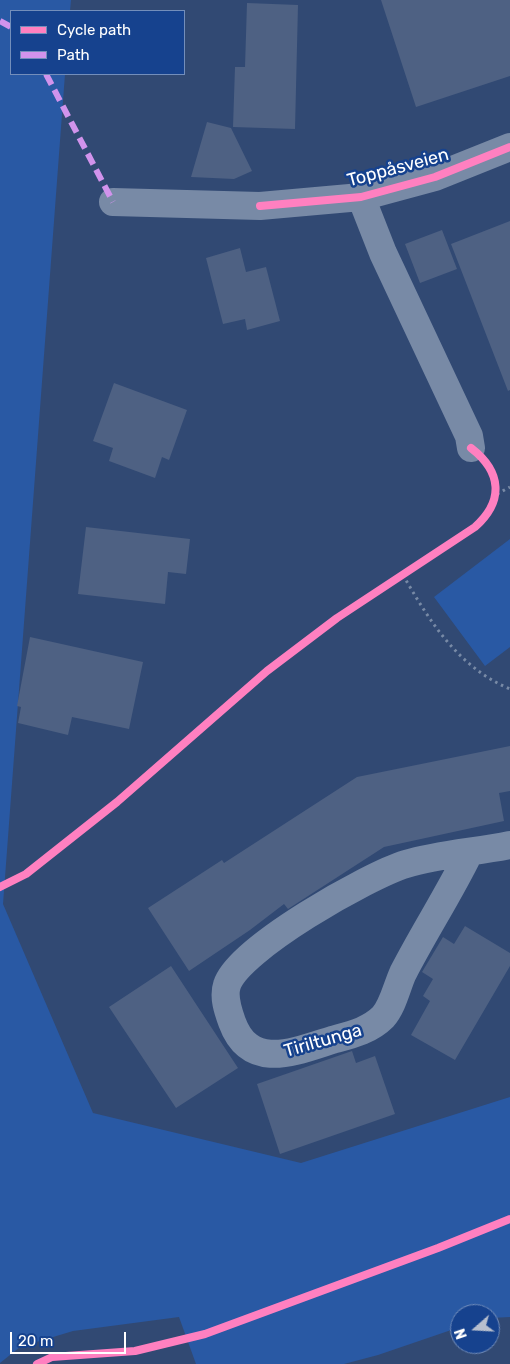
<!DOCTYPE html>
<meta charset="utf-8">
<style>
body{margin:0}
#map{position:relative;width:510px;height:1364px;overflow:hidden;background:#314973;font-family:Rubik,sans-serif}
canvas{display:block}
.legend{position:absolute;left:10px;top:10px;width:175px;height:65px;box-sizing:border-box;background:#16428e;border:1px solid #738ebb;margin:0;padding:6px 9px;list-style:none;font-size:15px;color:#fff}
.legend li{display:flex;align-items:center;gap:10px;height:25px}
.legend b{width:25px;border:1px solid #738ebb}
.north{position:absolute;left:450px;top:1304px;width:50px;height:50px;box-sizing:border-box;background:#16428e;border:1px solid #738ebb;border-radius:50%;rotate:251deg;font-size:14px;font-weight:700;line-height:20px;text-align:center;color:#fff}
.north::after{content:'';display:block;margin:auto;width:18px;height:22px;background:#b7bfce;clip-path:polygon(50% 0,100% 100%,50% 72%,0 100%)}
.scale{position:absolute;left:10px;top:1332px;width:116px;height:22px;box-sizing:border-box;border:2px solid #fff;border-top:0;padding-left:6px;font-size:15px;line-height:18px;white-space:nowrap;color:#fff;-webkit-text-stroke:4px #16428e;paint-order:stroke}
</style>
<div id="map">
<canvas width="510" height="1364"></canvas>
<ul class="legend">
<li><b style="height:6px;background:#ff80c0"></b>Cycle path</li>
<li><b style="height:6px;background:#d193ec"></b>Path</li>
</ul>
<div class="north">N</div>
<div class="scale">20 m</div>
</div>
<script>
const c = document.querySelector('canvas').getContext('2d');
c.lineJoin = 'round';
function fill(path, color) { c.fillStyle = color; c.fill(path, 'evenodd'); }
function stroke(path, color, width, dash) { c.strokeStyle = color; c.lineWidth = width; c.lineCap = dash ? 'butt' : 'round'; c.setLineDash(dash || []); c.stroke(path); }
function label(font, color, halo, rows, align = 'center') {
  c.font = font + ' Rubik,sans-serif'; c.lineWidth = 5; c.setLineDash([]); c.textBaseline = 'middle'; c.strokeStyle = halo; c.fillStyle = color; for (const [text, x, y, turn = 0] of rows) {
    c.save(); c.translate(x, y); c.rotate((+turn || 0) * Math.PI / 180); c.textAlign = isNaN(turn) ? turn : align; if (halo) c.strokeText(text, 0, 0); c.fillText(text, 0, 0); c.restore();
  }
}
fill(new Path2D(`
 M0 0H71L70 11H11V74H65L3 904 93 1113 301 1163 510 1097V1317L490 1318V1314H460V1327L378 1355 344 1364H196L179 1317 73 1331 20 1347 0 1363Z
 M510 539V647L485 666 434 597Z`), '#2959a4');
fill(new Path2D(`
 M381 0H510V76L416 107Z
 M247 3 298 5 295 129 233 127 235 67H245Z
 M207 122 231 128 252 171 234 179 191 177Z
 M510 221V390L508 391 451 244Z
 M442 230 457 269 420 283 405 244Z
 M240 248 246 272 266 267 280 321 247 330 245 319 223 324 206 258Z
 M114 383 187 410 169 460 162 457 155 478 109 461 113 448 93 441Z
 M86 527 190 539 186 574 168 572 165 604 78 594Z
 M30 637 143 662 129 729 72 717 68 735 18 723 21 707 17 706Z
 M510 746V791L499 793 504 821 384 847 288 909 284 904 250 930 189 971 148 908 222 860 224 863 357 777Z
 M465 926 510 953V966L455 1060 411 1035 430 1001 423 996 433 979 422 972 443 937 454 944Z
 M171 966 238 1068 176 1108 109 1007Z
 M352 1051 356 1063 375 1056 395 1114 280 1154 257 1084Z`), '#4e6183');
stroke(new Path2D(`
 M497 494 510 487
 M403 575C430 622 458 667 510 689`), '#788aa6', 3, [2.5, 4]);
stroke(new Path2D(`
 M361 197 383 253 469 436 471 448
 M113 202 260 206 361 197 435 177 510 147
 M469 853C449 894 424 932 403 973 397 986 393 1006 383 1017 369 1031 350 1035 332 1040 294 1052 250 1071 232 1022 228 1011 223 997 227 985 238 949 369 875 406 864 439 854 476 852 510 845`), '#788aa6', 28);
stroke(new Path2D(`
 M0 21 11 27
 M46 74 113 202`), '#d193ec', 6, [12, 6]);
stroke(new Path2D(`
 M260 206 361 197 435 177 510 147
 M0 887 26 874 117 802 267 671 337 618 475 527C504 501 502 472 471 448
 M37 1364 52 1357 135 1351 205 1334 438 1248 510 1219`), '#ff80c0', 8);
label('18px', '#fff', '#16428e', [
 ["Toppåsveien",398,168,-15],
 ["Tiriltunga",323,1041,-16]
]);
</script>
